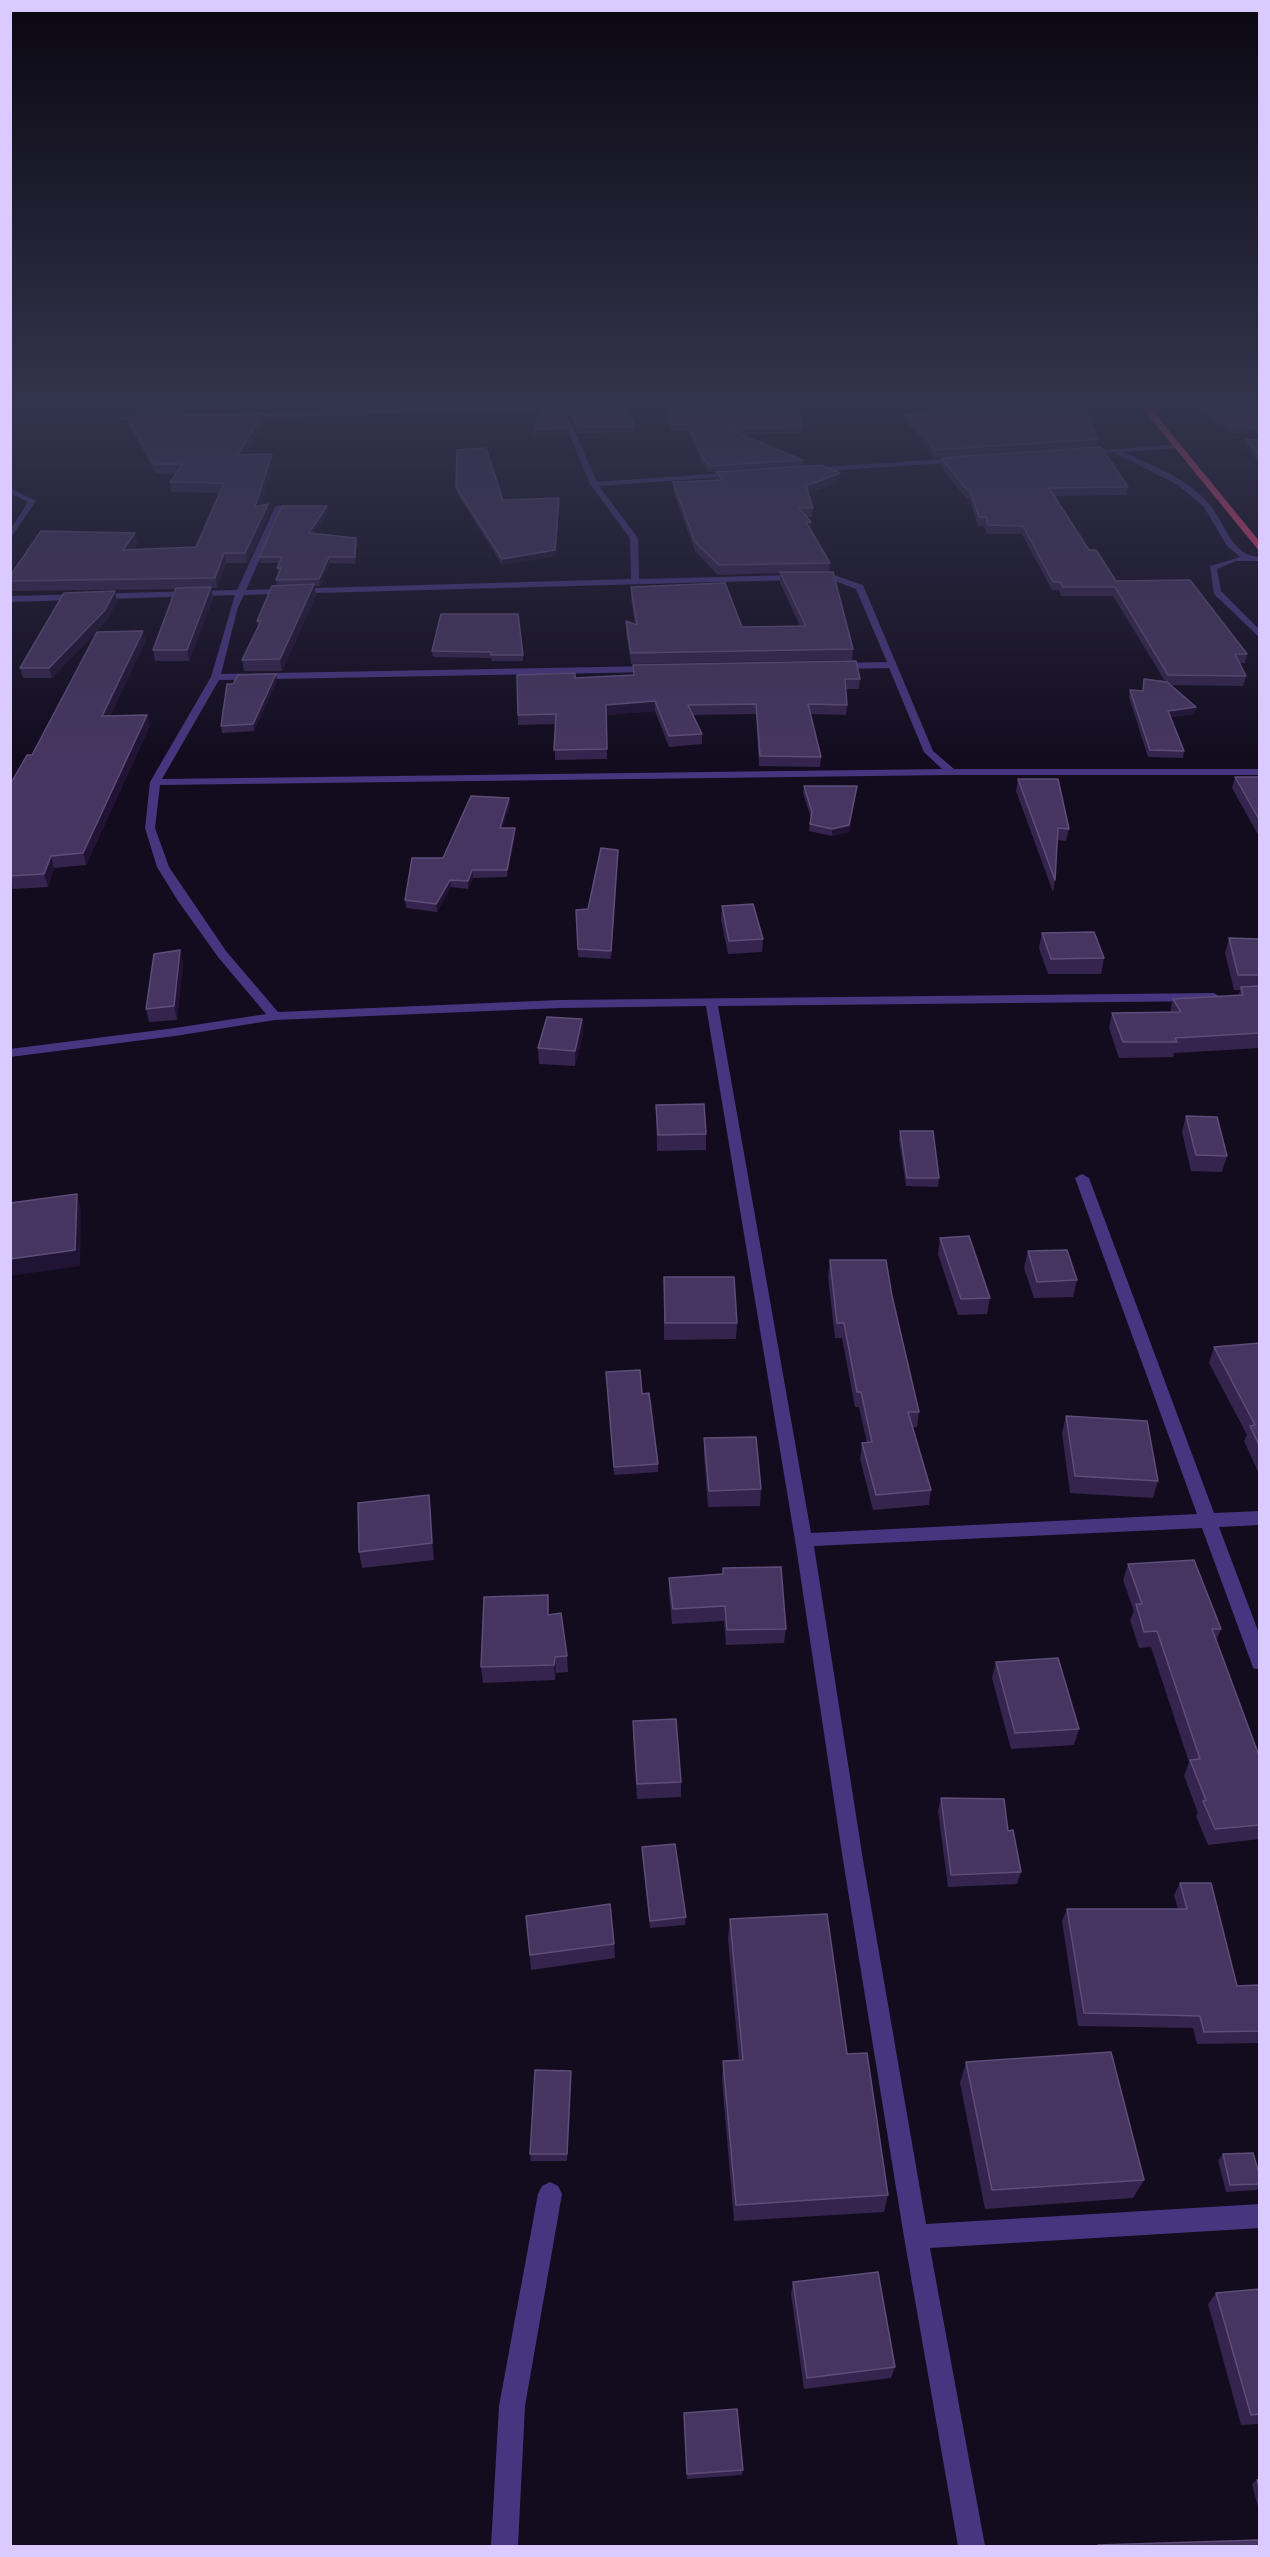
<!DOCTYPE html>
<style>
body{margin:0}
#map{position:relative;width:1270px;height:2557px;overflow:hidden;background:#130c1f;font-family:"Open Sans",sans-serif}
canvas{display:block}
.frame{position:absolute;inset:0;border:12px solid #dbcaff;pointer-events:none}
</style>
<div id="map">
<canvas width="1270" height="2557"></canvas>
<div class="frame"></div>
</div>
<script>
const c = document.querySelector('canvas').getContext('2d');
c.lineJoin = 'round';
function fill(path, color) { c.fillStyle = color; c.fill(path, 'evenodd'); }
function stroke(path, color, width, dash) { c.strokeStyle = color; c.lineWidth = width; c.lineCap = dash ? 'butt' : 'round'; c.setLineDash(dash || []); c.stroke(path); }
fill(new Path2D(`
 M1196 404 1260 409V413L1199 406Z
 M485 405H546L567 414 597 482 740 472 737 476 599 486 638 538 639 579 831 574 863 585 933 751 954 769H1260V775H951L160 785 155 828 169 867 226 951 278 1012 560 1000 1214 993 1220 997 1214 1001 718 1006 811 1533 1197 1514 1075 1178 1082 1174 1089 1178 1214 1513 1260 1511V1525L1219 1527 1260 1636V1670L1253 1668 1251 1662 1202 1528 814 1546 863 1860 926 2224 1260 2204V2228L930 2248 985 2546H958L904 2237 843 1860 795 1540 706 1006 560 1008 275 1020 175 1036 10 1057V1049L175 1028 266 1014 218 957 178 901 157 867 145 828 150 782 211 677 235 595 10 602V596L237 590 275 507 279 505 283 507 246 590 631 579 630 538 590 484 562 416 545 409 245 418 242 416 245 414ZM830 579 856 589 887 662 839 663 834 666 839 669 889 668 924 752 942 769 162 779 219 680 653 672 658 669 653 666 221 674 238 607 244 595Z
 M147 415 149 418 122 420 119 418Z
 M1180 444 1177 448 1123 452C1153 466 1189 479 1210 505 1225 523 1232 557 1260 557V561H1236L1217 569 1221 591 1260 630V638L1214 594 1210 566 1240 557 1227 546 1204 507 1178 485 1113 452 1084 454 1080 452Z
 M961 458 964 462 808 472 804 470 808 468Z
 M10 488 36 501 10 539V530L28 502 10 493Z
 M550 2182 558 2186 562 2194 525 2406 518 2546H491L499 2406 538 2194 542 2186Z`), '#47357f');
fill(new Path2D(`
 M1139 404H1147L1260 542V552Z`), '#ff4577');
fill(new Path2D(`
 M549 404H623L635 427V432L578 433 569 413Z
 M670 404 803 427 802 433 742 435 803 460 802 466 839 482 808 493 813 508 812 517H807L811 522V530L830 563 829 572 853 649 852 660 631 664 626 632V621L635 624 631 598V587L742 627 800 626 780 583V573L718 575 695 551 673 491V482L716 481V472H709L702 463 688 430 669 431Z
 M923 404H1046L1098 439 1097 447 934 458 906 421V414L932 413Z
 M1205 404 1260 419V433H1229L1225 427H1219L1204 409Z
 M1225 404H1243L1242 405Z
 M127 417 266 422 244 455 272 454 273 464 260 506 268 504 269 514 247 563H226L217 588H211L213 598 189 661H155L153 650 175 589 10 591V576L135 533 137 544 133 549 196 547 220 493 171 492 170 482 176 474H156L129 426Z
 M1246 439 1260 440V463L1244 445Z
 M941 458 1128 487 1126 495 1054 496 1089 550 1116 581 1247 654 1245 663H1240L1246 676 1243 686 1170 685 1195 714 1171 717 1184 751 1183 758 1148 757 1129 697 1130 690 1142 691 1144 679 1165 681 1113 596H1061L1059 590H1052L1022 534H987L984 526H978L969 498H966L940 466Z
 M456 487 503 500 559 498 556 556 502 565 457 493Z
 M328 512 313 534 357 544 355 564 330 563 320 586H314L316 595 282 671H244L242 660 258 627 257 621 277 585 276 580 279 575 277 568 279 563H260L259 557Z
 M117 601 107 620 52 678H23L20 668Z
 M441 614 523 655V661H492L491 658 433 657 432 651Z
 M143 631 145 642 110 716 147 715 150 726 86 865 54 868 48 887 13 889 10 890V785L32 755Z
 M633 665 860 679 859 689H846L847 705 846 715 811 714 821 757 820 767 759 766 756 714 693 715 702 734V744L669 747 655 711 606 715 607 759 555 760V724L518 725 517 675 575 678 633 675Z
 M277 681 254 731 222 733 221 726Z
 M1235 777H1260V838L1232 788Z
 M1018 779 1069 829 1066 841 1057 840 1055 880 1053 892 1016 791Z
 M804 786 856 793 849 832 832 836 809 831 811 818 803 793Z
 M509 798 510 805 502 828H515V835L507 877 473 878 468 889 451 887 437 912 406 908 405 900 443 858Z
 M618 850 611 959 578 957 576 910 588 909Z
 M722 906 763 939 762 952 728 954 721 919Z
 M1042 933 1104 958 1101 974H1048L1039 948Z
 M1229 938 1260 939V1048L1174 1053 1173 1057 1119 1058 1109 1028 1112 1013 1170 1012 1173 999 1239 995 1240 990H1234L1225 953Z
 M183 963 177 1020 149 1022 146 1009Z
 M582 1019 583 1034 575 1066 539 1064 538 1048Z
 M656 1105 706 1134V1150L657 1151Z
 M1186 1116 1227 1156 1222 1172 1191 1171 1182 1132Z
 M900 1131 939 1178 938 1187 906 1186 899 1139Z
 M940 1238 990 1298 987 1314 958 1315 938 1254Z
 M1028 1251 1077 1280 1073 1297 1034 1298 1024 1268Z
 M830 1260 892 1296 919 1412 917 1427H912L931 1490 929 1505 873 1510 860 1459 862 1443H867L859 1407H855L842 1338H835L828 1276Z
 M664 1277 737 1323 736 1339 664 1340Z
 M1260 1343V1476L1244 1441 1247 1435 1209 1363 1214 1347Z
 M606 1372 658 1464V1472L614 1475Z
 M1066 1416 1158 1481 1153 1498 1070 1493 1062 1433Z
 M704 1438 761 1489 760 1506 708 1507 704 1454Z
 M429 1495 431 1512 434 1560 362 1568 359 1552Z
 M1128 1564 1221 1629 1216 1641 1258 1753H1260V1839L1208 1845 1196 1816 1198 1813 1184 1776 1189 1762 1151 1647 1139 1648 1130 1620 1134 1611 1123 1580Z
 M723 1568 786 1629 784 1643 726 1645 724 1621 672 1624 669 1593V1578L723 1574Z
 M549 1615 567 1656 568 1672 556 1673 555 1680 483 1683 481 1667Z
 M996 1662 1079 1729 1074 1745 1011 1749 992 1678Z
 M633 1721 681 1782V1797L637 1799 633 1737Z
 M941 1798 1008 1831 1021 1872 1017 1884 948 1887 938 1811Z
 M642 1847 686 1917 685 1925 650 1928 642 1855Z
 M1180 1883 1237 1986 1260 1985V2043L1197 2044 1193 2028 1078 2026 1062 1921 1067 1909H1178L1174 1895Z
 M526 1916 614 1944 615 1958 531 1970Z
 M730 1919 847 2054 888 2195 884 2212 734 2221 722 2080 723 2061H739L728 1939Z
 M966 2062 1144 2180 1133 2198 985 2209 960 2083Z
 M571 2078 567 2161H531L530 2154Z
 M1223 2154 1260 2177V2186L1257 2190 1226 2192 1218 2160Z
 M793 2282 895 2367 891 2378 804 2389 791 2294Z
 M1260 2289V2424L1241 2425 1208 2304 1216 2293Z
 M684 2413 743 2470 742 2475 687 2479Z
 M1260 2479V2514L1252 2484 1257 2480Z`), '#35244d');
fill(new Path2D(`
 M264 413 266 422 238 465 237 455Z
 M567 428V434L533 436V430Z
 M272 454 273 464 257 517 255 507Z
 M840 473 839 482 805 495 806 486Z
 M559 498 556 556 502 565V559Z
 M268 504 269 514 247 563 245 553Z
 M327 506 328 512 309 540V533Z
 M806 522H811L810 531Z
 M135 533 137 544 126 560 123 550Z
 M356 538 357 544 355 564V557Z
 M224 553 226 563 217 588 215 578Z
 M329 557 330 563 320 586 319 579Z
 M314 584 316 595 282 671 280 659Z
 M211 587 213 598 189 661 187 650Z
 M115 591 117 601 107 620 52 678 49 668Z
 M143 631 145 642 104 728 102 716Z
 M276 674 277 681 254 731 253 724Z
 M655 701V711L606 715V705Z
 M1196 707 1195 714 1167 717 1168 711Z
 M147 715 150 726 86 865 83 853Z
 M857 786 849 832 832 836V829Z
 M509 798 510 805 500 835V828Z
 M515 828V835L507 877V870Z
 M618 850V857L611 959V951Z
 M51 856 54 868 48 887 44 874Z
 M472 870 473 878 468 889V881Z
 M10 879 13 889 10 890Z
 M450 880 451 887 437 912 436 904Z
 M180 950 183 963 177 1020 174 1006Z
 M582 1019 583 1034 575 1066V1051Z
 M77 1194 81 1210 80 1266 10 1276V1259Z
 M429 1495 431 1512 434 1560 432 1543Z
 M555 1657 556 1673 555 1680 554 1665Z
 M571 2071V2078L567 2161V2154Z`), '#201333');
const building = new Path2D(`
 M561 404H623L635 427H578L569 407Z
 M670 404H797L803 427 728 429 803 460 710 466 702 457 688 424H669Z
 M931 404H1046L1084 406 1098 439 935 450 906 414 941 413Z
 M1205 404 1251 409 1260 419V428L1230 427 1226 421 1220 422Z
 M543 406 560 412 567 428 533 430Z
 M264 413 237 455 272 454 255 507 268 504 245 553H224L215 578 10 581V576L41 531 135 533 123 550 196 547 224 483 170 482 183 464H154L127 417Z
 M1246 439 1260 440V456Z
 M1101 447 1128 487 1049 488 1089 550H1096L1116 581 1190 580 1247 654H1235L1246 676 1168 675 1115 587H1063L1060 582H1053L1023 526 988 525 986 517H979L970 490H967L941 458Z
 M486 448 503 500 559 498 555 550 502 559 456 487 457 450Z
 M821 465 840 473 806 486 813 508H799L811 522H806L830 563 719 565 695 542 673 482 723 480 716 472Z
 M282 506H327L309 533 356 538 355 557H329L319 579 276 580 281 568H277L282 557H259Z
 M780 572H833L853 649 631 653 626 621 637 625 631 587 725 583 742 627 806 626Z
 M314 584 280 659 242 660 261 621H257L272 586Z
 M211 587 187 650H153L176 588Z
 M115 591 105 610 49 668H20L64 593Z
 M441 614H518L523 655H491V652L432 651Z
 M143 631 102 716 147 715 83 853 51 856 44 874 10 876 11 783 27 755H32L97 632Z
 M856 661 860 679H845L847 705 808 704 821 757 760 756 756 704 688 705 702 734 669 736 655 701 606 705 607 749 554 750 556 714 518 715 517 675 575 673V678L634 675 633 665Z
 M276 674 253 724 221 726 227 684H233L238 675Z
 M1144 679 1167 682 1196 707 1168 711 1184 751 1150 750 1130 690 1143 691Z
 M1235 777H1260V821Z
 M1018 779H1058L1069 829 1058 828 1055 880Z
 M804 786H857L849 825 832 829 810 824 812 812Z
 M471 796 509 798 500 828H515L507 870H472L468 881 450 880 436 904 405 900 412 858H443Z
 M601 848 618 850 611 951 578 949 576 910 588 909Z
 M753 904 763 939 729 941 722 906Z
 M1094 932 1104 958 1051 959 1042 933Z
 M1229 938 1260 939V975H1238Z
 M180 950 174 1006 146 1009 154 954Z
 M1260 986V1033L1175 1038 1177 1042H1123L1112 1013 1181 1012 1173 999 1243 995 1241 987Z
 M547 1017 582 1019 575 1051 538 1048Z
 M704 1104 706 1134 658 1135 656 1105Z
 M1186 1116 1217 1117 1227 1156 1196 1155Z
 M900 1131H933L939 1178H907Z
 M77 1194 75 1250 10 1259V1203Z
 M969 1236 990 1298 961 1299 940 1238Z
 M1067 1250 1077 1280 1037 1282 1028 1251Z
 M830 1260H886L892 1296 919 1412H908L931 1490 876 1495 862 1443 872 1442 861 1392H857L844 1323H837Z
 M664 1277H734L737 1323H665Z
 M1260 1343V1447L1250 1426 1255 1425 1214 1347Z
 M640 1370 642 1394 649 1393 658 1464 614 1467 606 1372Z
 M1066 1416 1147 1421 1158 1481 1075 1476Z
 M756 1437 761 1489 709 1491 704 1438Z
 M429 1495 432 1543 359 1552 358 1503Z
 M1194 1560 1221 1629H1212L1258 1753H1260V1825L1215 1829 1203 1801 1206 1800 1190 1760 1200 1759 1157 1631 1144 1632 1136 1604H1142L1128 1564Z
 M781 1567 786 1629 727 1630 725 1606 673 1609 669 1578 723 1574V1568Z
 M548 1595V1615L561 1613 567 1656 555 1657 554 1665 481 1667 484 1597Z
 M1058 1658 1079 1729 1015 1733 996 1662Z
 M676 1719 681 1782 637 1784 633 1721Z
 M941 1798 1004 1799 1008 1831 1013 1830 1021 1872 951 1875Z
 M675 1844 686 1917 650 1921 642 1847Z
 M1180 1883H1211L1237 1986 1260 1985V2031L1204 2032 1200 2016 1084 2013 1067 1909H1187Z
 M610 1904 614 1944 530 1955 526 1916Z
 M827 1914 847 2054 867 2053 888 2195 736 2205 723 2061 743 2060 730 1919Z
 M1111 2052 1144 2180 992 2190 966 2062Z
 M535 2070 571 2071 567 2154H530Z
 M1253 2153 1260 2177V2184L1230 2185 1223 2154Z
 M878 2272 895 2367 807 2378 793 2282Z
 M1260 2289V2414L1251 2415 1216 2293Z
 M737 2409 743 2470 687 2474 684 2413Z
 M1260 2479V2490L1257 2480Z
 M1260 2540V2547H1098V2545Z`);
fill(building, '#463560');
stroke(building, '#5e4d79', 1.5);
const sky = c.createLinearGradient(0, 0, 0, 762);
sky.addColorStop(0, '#0a0711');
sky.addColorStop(0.53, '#33344d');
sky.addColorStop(1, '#33344d00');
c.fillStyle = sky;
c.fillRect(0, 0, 1270, 762);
</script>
